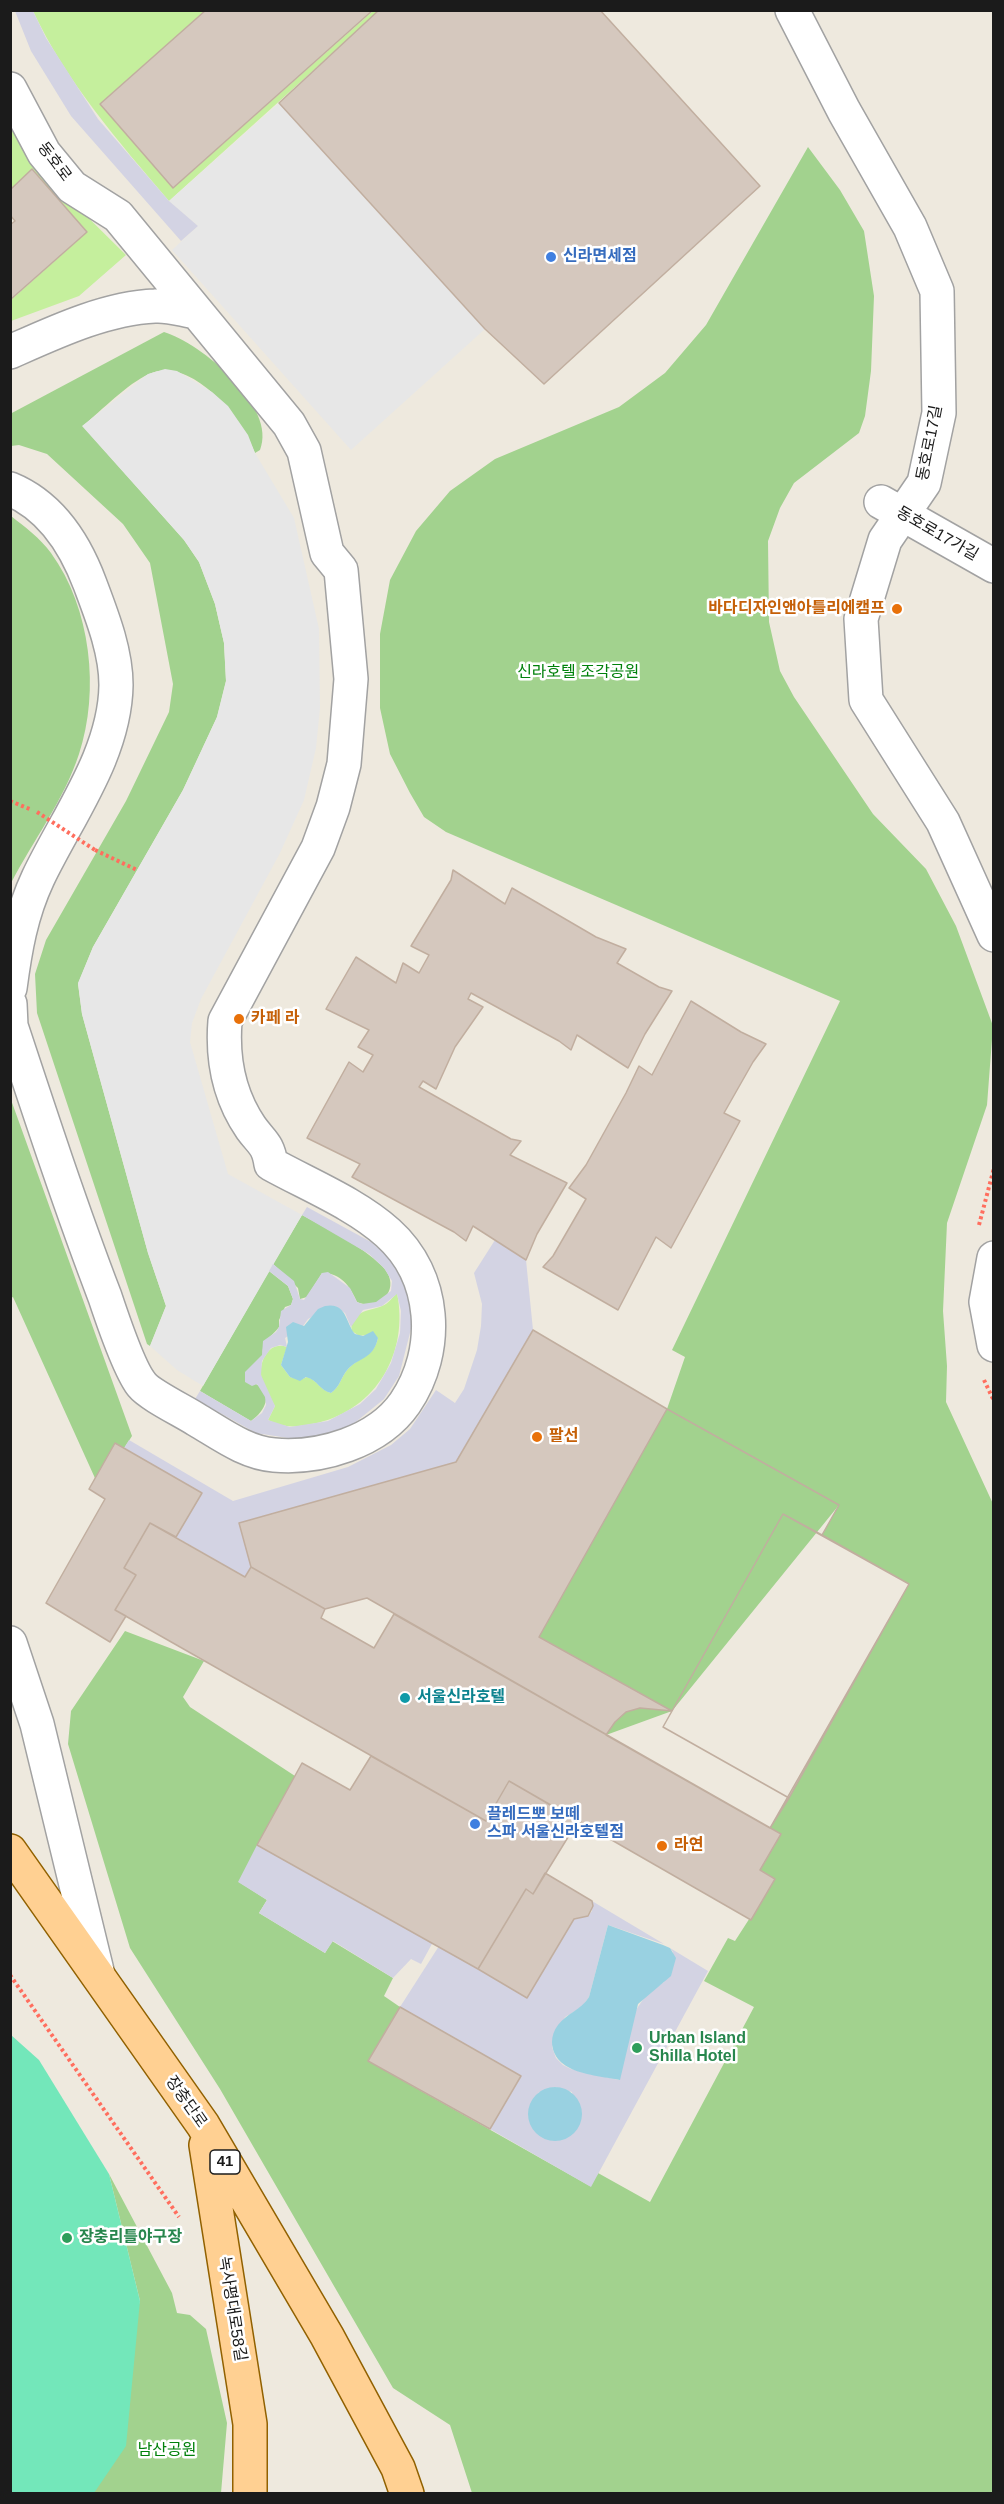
<!DOCTYPE html>
<meta charset="utf-8">
<style>
body{margin:0}
#map{position:relative;width:1004px;height:2504px;overflow:hidden;background:#eee9de;font-family:Helvetica,sans-serif}
canvas{display:block}
.frame{position:absolute;inset:0;border:12px solid #1b1b1b;pointer-events:none}
</style>
<div id="map">
<canvas width="1004" height="2504"></canvas>
<div class="frame"></div>
</div>
<script>
const c = document.querySelector('canvas').getContext('2d');
c.lineJoin = 'round';
function fill(path, color) { c.fillStyle = color; c.fill(path, 'evenodd'); }
function stroke(path, color, width, dash) { c.strokeStyle = color; c.lineWidth = width; c.lineCap = dash ? 'butt' : 'round'; c.setLineDash(dash || []); c.stroke(path); }
function label(font, color, halo, rows, align = 'center') {
  c.font = font + ' Helvetica,"Noto Sans KR",sans-serif'; c.lineWidth = 5; c.setLineDash([]); c.textBaseline = 'middle'; c.strokeStyle = halo; c.fillStyle = color; for (const [text, x, y, turn = 0] of rows) {
    c.save(); c.translate(x, y); c.rotate((+turn || 0) * Math.PI / 180); c.textAlign = isNaN(turn) ? turn : align; if (halo) c.strokeText(text, 0, 0); c.fillText(text, 0, 0); c.restore();
  }
}
fill(new Path2D(`
 M33 11H206L100 104 173 188 373 11H379L169 201C118 141 67 83 33 11Z
 M10 122 40 170 126 255 79 296 11 321V300L87 232 32 169 11 190Z
 M397 1293C409 1352 377 1409 317 1423 300 1427 284 1429 268 1420L275 1406C269 1397 261 1385 261 1374 260 1359 270 1341 287 1347L281 1365 290 1377 300 1380 307 1377C317 1380 321 1391 331 1393 340 1387 341 1377 348 1369 359 1357 374 1357 378 1338L366 1335 359 1336 352 1331C348 1311 370 1311 382 1306 388 1304 393 1297 397 1293Z`), '#c5ef9d');
fill(new Path2D(`
 M808 147 840 190 864 231 874 296 871 371 865 416 859 433 794 483 780 508 768 541 769 622 780 671 794 697 873 814 926 869 956 926 993 1026 987 1105 947 1223 943 1311 947 1366 946 1402 994 1506 993 2493H472L450 2425 393 2388 220 2089 130 1948 68 1744 71 1711 125 1631 204 1661 183 1697 190 1707 295 1776 239 1882 267 1900 259 1913 325 1953 332 1941 393 1978 384 1996 400 2007 368 2061 590 2186 598 2173 650 2202 754 2007 704 1981 728 1938 735 1941 775 1879 760 1870 770 1828 909 1584 822 1535 839 1505 672 1711 606 1735 384 1608 667 1409 685 1357 672 1350 840 1001 446 832 424 817 410 793 390 754 380 708V634L390 580 416 531 450 491 495 459 619 407 665 373 706 325Z
 M164 332C201 343 278 407 260 450L255 453C242 418 191 355 149 374 127 384 102 410 83 426L184 540 199 562 215 604 224 643 226 681 217 717 183 790 93 947 78 984 82 1014 148 1253 166 1306 150 1346 147 1344 37 1013 35 974 46 940 126 801 169 712 173 684 150 563 123 524 47 454 19 445 11 446 10 414Z
 M11 516C25 527 40 538 51 553 91 608 100 691 79 754 64 800 33 841 11 883Z
 M10 1097 132 1436 99 1487 13 1297 11 1298Z
 M302 1215C329 1230 359 1244 382 1266 403 1287 381 1312 357 1302 350 1286 341 1273 322 1273L307 1297 300 1299 298 1288 273 1264Z
 M269 1271 288 1286 293 1299 291 1305 285 1307 279 1320V1327C272 1337 261 1340 263 1355L257 1363 254 1383C275 1393 265 1411 251 1421L200 1391Z
 M109 2174 172 2293 177 2313 190 2315 206 2329 227 2423 221 2493 83 2494 140 2301Z`), '#a2d28e');
fill(new Path2D(`
 M11 2035 39 2060 109 2174 140 2301 126 2446 94 2493H11Z`), '#73e7ba');
fill(new Path2D(`
 M279 103 485 329 351 450 172 250 198 226 169 201Z
 M165 369 177 371 212 392 228 406 248 435 255 453 294 518 319 629 320 708 316 748 304 800 280 853 201 999 192 1023 190 1042 228 1174 302 1215 203 1386 177 1370 150 1346 166 1306 148 1253 82 1014 78 983 93 947 183 790 217 717 226 681 224 643 215 604 199 562 184 540 82 426 148 374Z`), '#e7e7e7');
fill(new Path2D(`
 M15 11H33L46 38 98 119 169 201 198 226 181 241 71 116 31 51Z
 M307 1207 371 1242 388 1257 400 1273 409 1293 413 1321 399 1376 384 1399 352 1425 312 1438 294 1439 256 1433 195 1399 200 1391 251 1421 262 1413 266 1405 265 1397 257 1384 252 1386 245 1382V1372L262 1355 263 1341 276 1332 279 1327 281 1311 291 1305 293 1299 288 1286 269 1271 273 1264 294 1281 300 1299 304 1300 322 1273 328 1272 350 1288 357 1302 362 1304 376 1302 391 1291 392 1281 384 1268 369 1254 302 1215ZM397 1294 401 1311 400 1333 391 1363 376 1389 360 1404 328 1421 290 1427 268 1420 275 1406 261 1375 262 1361 271 1348 280 1345 287 1347 285 1338 303 1326 308 1319 335 1306 345 1313 351 1327 363 1310 382 1306Z
 M495 1240 526 1260 533 1330 456 1462 239 1523 251 1567 245 1577 176 1537 201 1493 124 1448 129 1440 233 1501 348 1467 391 1445 410 1429 436 1390 455 1403 464 1389 477 1350 481 1326 482 1304 474 1273Z
 M257 1845 433 1942 421 1964 411 1959 393 1978 333 1941 325 1953 259 1913 267 1900 238 1882Z
 M592 1901 664 1944 608 1925 589 1997 582 2007 565 2017 552 2047 556 2058 563 2065 571 2069 619 2080 634 2013 646 1995 664 1982 673 1952 670 1948 708 1971 591 2187 490 2129 521 2076 400 2007 439 1946 527 1998 574 1919 588 1916 592 1911ZM555 2087 572 2092 574 2132 559 2140 538 2093Z`), '#d3d3e3');
fill(new Path2D(`
 M325 1306C347 1302 345 1322 355 1334L363 1336 373 1331 378 1338C373 1360 359 1357 348 1369 341 1377 340 1387 331 1393 320 1391 318 1380 306 1377L300 1381 290 1377 281 1365 288 1342 286 1327 293 1322 304 1326 318 1309Z
 M608 1925 663 1945 670 1948 676 1958 671 1976 638 2004 620 2080C596 2075 553 2074 552 2042 552 2036 554 2030 558 2025 567 2013 581 2010 589 1997Z
 M528 2114a27 27 0 1 1 54 0a27 27 0 1 1-54 0Z`), '#99d1e1');
const building = new Path2D(`
 M206 10H373L173 188 100 104Z
 M379 10H600L760 186 544 384 485 329 279 103Z
 M32 169 87 232 10 300V225L15 221 10 215V190Z
 M453 870 505 904 512 888 596 937 626 949 617 963 659 987 672 991 645 1034 628 1068 577 1035 571 1050 559 1041 471 993 468 999 483 1007 455 1047 436 1089 423 1081 419 1087 511 1139 521 1141 510 1155 567 1183 537 1234 526 1260 473 1226 466 1241 454 1232 352 1177 360 1164 307 1138 349 1062 363 1072 373 1055 358 1047 369 1030 326 1009 356 957 396 983 403 963 419 973 429 955 411 946 451 880Z
 M691 1001 741 1032 766 1044 753 1062 724 1113 740 1121 671 1248 656 1237 618 1310 543 1267 553 1256 586 1199 569 1188 586 1165 626 1093 639 1066 652 1075Z
 M533 1330 667 1409 839 1505 822 1535 909 1584 770 1828 367 1598 325 1609 251 1567 239 1523 456 1462Z
 M667 1409 839 1505 822 1535 783 1514 672 1711 539 1637Z
 M115 1443 202 1493 176 1537 150 1523 124 1568 136 1575 115 1610 126 1616 110 1642 46 1603 105 1499 89 1489Z
 M783 1514 909 1584 789 1798 663 1727Z
 M150 1523 245 1577 251 1567 325 1609 321 1618 374 1648 394 1614 781 1834 760 1870 775 1879 751 1920 509 1781 486 1821 115 1610 136 1575 124 1568Z
 M640 1708 672 1711 663 1727 789 1798 770 1828 606 1735 615 1722 626 1712Z
 M371 1756 486 1821 509 1781 578 1821 533 1894 526 1889 478 1969 257 1845 302 1763 350 1790Z
 M545 1873 592 1901 593 1906 588 1916 574 1919 527 1998 478 1969 526 1889 533 1894Z
 M400 2007 521 2076 490 2129 368 2061Z`);
fill(building, '#d5c8be');
stroke(building, '#c1ae9f', 1.5);
const minor = new Path2D(`
 M792 10 844 111 910 227 937 291 939 413 924 483 885 540 861 619 866 700 943 822 994 935
 M10 89 44 153 72 187 118 216 289 424 304 451 327 553 341 570 351 679 344 764 333 807 318 848 225 1021C222 1059 229 1096 251 1128 262 1143 268 1144 271 1164 309 1185 356 1204 388 1233 436 1276 441 1350 405 1403 378 1442 320 1459 274 1455 246 1453 221 1434 197 1420 185 1412 150 1395 142 1385 130 1371 112 1318 105 1297 71 1208 41 1117 11 1026L10 1004
 M10 352C55 332 106 308 155 306 168 305 183 310 196 312
 M10 489C51 506 75 544 90 584 102 616 116 651 116 685 115 755 67 817 38 878 21 914 15 950 10 988
 M881 502 994 566
 M994 1258 986 1302 994 1345
 M10 1643 37 1724 98 1975`);
const major = new Path2D(`
 M10 1851 203 2125 327 2336 398 2468 407 2494
 M206 2145 250 2424V2494`);
stroke(minor, '#a2a2a2', 36);
stroke(major, '#916100', 36);
stroke(new Path2D(`
 M10 801 32 810
 M95 850 137 870
 M979 1225 994 1168
 M984 1380 994 1401
 M10 1975 179 2217`), '#ff6e5e', 4, [3, 3]);
stroke(minor, '#fff', 33);
stroke(major, '#ffd092', 33);
stroke(new Path2D(`
 M37 812 95 850`), '#ff6e5e', 4, [3, 3]);
for (const [x, y, r, color] of [
 [551,257,6,"#3f7fe0"],
 [897,609,6,"#e8710a"],
 [239,1019,6,"#e8710a"],
 [537,1437,6,"#e8710a"],
 [405,1698,6,"#0f9aa8"],
 [475,1824,6,"#3f7fe0"],
 [662,1846,6,"#e8710a"],
 [637,2048,6,"#2e9e5b"],
 [67,2238,6,"#2e9e5b"]
]) { const dot = new Path2D(); dot.arc(x, y, r, 0, 2 * Math.PI); c.fillStyle = color; c.fill(dot); stroke(dot, '#fff', 2); }
for (const [x, y, w] of [
 [225,2162,30]
]) { const box = new Path2D(); box.roundRect(x - w / 2, y - 12, w, 24, 4.5); c.fillStyle = '#fff'; c.fill(box); stroke(box, '#1b1b1b', 1.5); }
label('bold 15px', '#1b1b1b', null, [
 ["41",225,2162]
]);
label('16px', '#1b1b1b', '#fff', [
 ["동호로",54,162,53],
 ["동호로17길",930,443,-79],
 ["동호로17가길",937,534,30],
 ["장충단로",186,2102,55],
 ["녹사평대로58길",232,2309,81]
]);
label('bold 16px', '#366cbe', '#fff', [
 ["신라면세점",563,257],
 ["끌레드뽀 보떼",487,1815],
 ["스파 서울신라호텔점",487,1833]
], 'left');
label('bold 16px', '#c56008', '#fff', [
 ["바다디자인앤아틀리에캠프",885,609,"right"],
 ["카페 라",251,1019],
 ["팔선",549,1437],
 ["라연",674,1846]
], 'left');
label('16px', '#00810b', '#fff', [
 ["신라호텔 조각공원",578,673],
 ["남산공원",167,2451]
]);
label('bold 16px', '#0d838f', '#fff', [
 ["서울신라호텔",417,1698]
], 'left');
label('bold 16px', '#27864d', '#fff', [
 ["Urban Island",649,2039],
 ["Shilla Hotel",649,2057],
 ["장충리틀야구장",79,2238]
], 'left');
</script>
